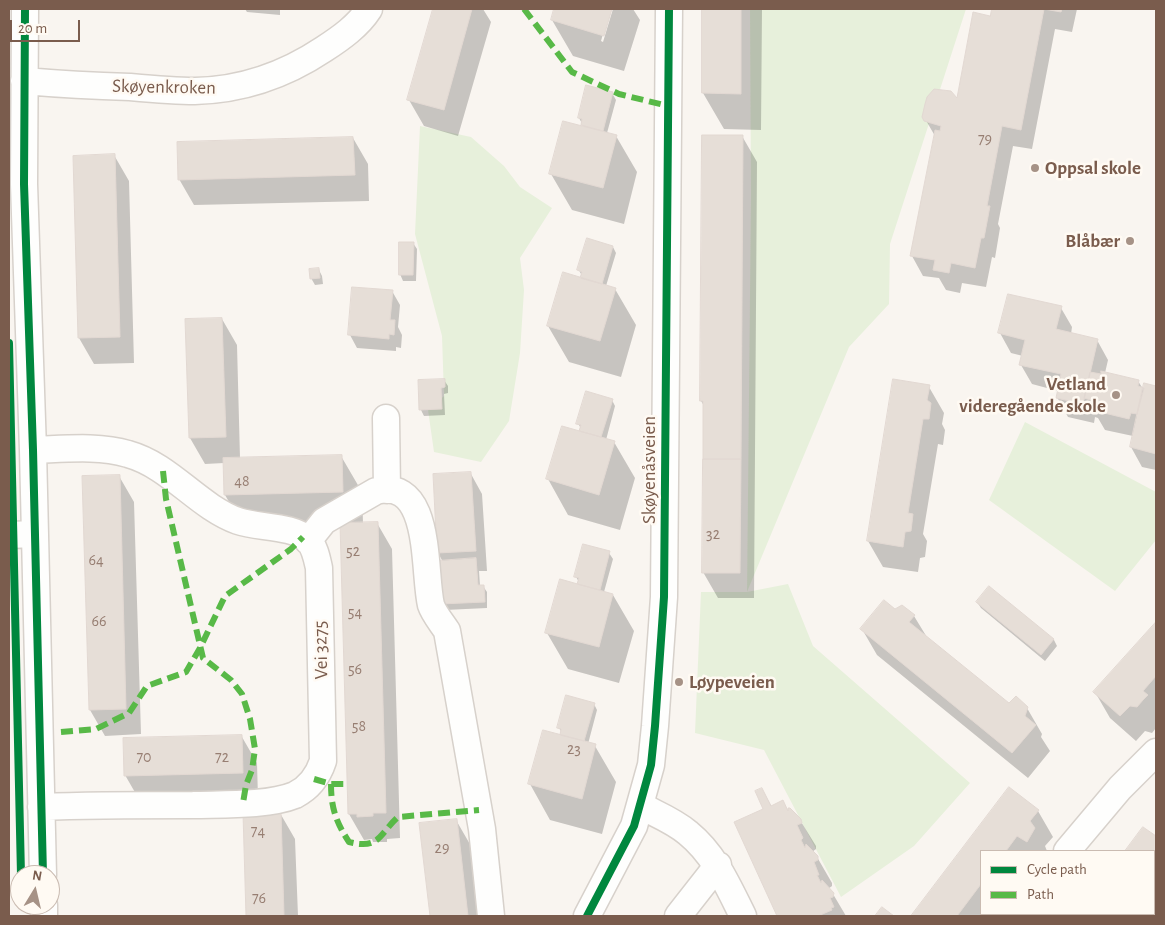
<!DOCTYPE html>
<meta charset="utf-8">
<style>
body{margin:0}
#map{position:relative;width:1165px;height:925px;overflow:hidden;background:#f9f5f0;font-family:"Alegreya Sans",sans-serif}
canvas{display:block}
.frame{position:absolute;inset:0;border:10px solid #7a5c4d;pointer-events:none}
.legend{position:absolute;left:980px;top:850px;width:175px;height:65px;box-sizing:border-box;background:#fffaf3;border:1px solid #cabbb1;margin:0;padding:6px 9px;list-style:none;font-size:15px;color:#7a5c4d}
.legend li{display:flex;align-items:center;gap:10px;height:25px}
.legend b{width:25px;border:1px solid #cabbb1}
.north{position:absolute;left:10px;top:865px;width:50px;height:50px;box-sizing:border-box;background:#fffaf3;border:1px solid #cabbb1;border-radius:50%;rotate:9deg;font-size:14px;font-weight:700;line-height:20px;text-align:center;color:#7a5c4d}
.north::after{content:'';display:block;margin:auto;width:18px;height:22px;background:#a69286;clip-path:polygon(50% 0,100% 100%,50% 72%,0 100%)}
.scale{position:absolute;left:10px;top:20px;width:70px;height:22px;box-sizing:border-box;border:2px solid #7a5c4d;border-top:0;padding-left:6px;font-size:15px;line-height:18px;white-space:nowrap;color:#7a5c4d;-webkit-text-stroke:4px #fffaf3;paint-order:stroke}
</style>
<div id="map">
<canvas width="1165" height="925"></canvas>
<div class="frame"></div>
<ul class="legend">
<li><b style="height:6px;background:#00873e"></b>Cycle path</li>
<li><b style="height:6px;background:#58b947"></b>Path</li>
</ul>
<div class="north">N</div>
<div class="scale">20 m</div>
</div>
<script>
const c = document.querySelector('canvas').getContext('2d');
c.lineJoin = 'round';
function fill(path, color) { c.fillStyle = color; c.fill(path, 'evenodd'); }
function stroke(path, color, width, dash) { c.strokeStyle = color; c.lineWidth = width; c.lineCap = dash ? 'butt' : 'round'; c.setLineDash(dash || []); c.stroke(path); }
function label(font, color, halo, rows, align = 'center') {
  c.font = font + ' "Alegreya Sans",sans-serif'; c.lineWidth = 5; c.setLineDash([]); c.textBaseline = 'middle'; c.strokeStyle = halo; c.fillStyle = color; for (const [text, x, y, turn = 0] of rows) {
    c.save(); c.translate(x, y); c.rotate((+turn || 0) * Math.PI / 180); c.textAlign = isNaN(turn) ? turn : align; if (halo) c.strokeText(text, 0, 0); c.fillText(text, 0, 0); c.restore();
  }
}
fill(new Path2D(`
 M750 9H966L890 244 889 304 849 347 747 592 788 584 813 646 970 783 914 846 841 897 764 750 695 733 701 592H747L751 194Z
 M420 126 471 137 504 166 520 187 552 208 520 258 524 290 520 353 509 421 481 462 434 452 428 410 444 396 442 336 415 234Z
 M1025 422 1156 492V540L1115 591 989 500Z`), '#e7f0db');
fill(new Path2D(`
 M245 9H280V15L247 12Z
 M435 9H483L491 22 458 136 424 126 409 100Z
 M555 9H610L601 41 603 42 613 9H633L640 20 624 71 573 56 552 20Z
 M704 9H762L761 130 724 129 703 93Z
 M993 9H1077L1072 32 1055 29 1032 149 1013 146 998 224 1000 228 995 258 992 257 986 287 962 283 960 293 946 290 939 278 923 276 912 256 935 136 924 117 958 101 991 17Z
 M612 93 616 100 607 133 616 136 637 172 624 224 572 210 551 174 584 127 579 118Z
 M742 136 757 162 754 598H718L703 572 704 406 701 401Z
 M353 138 368 164 369 201 194 205 179 179Z
 M114 155 129 181 134 363 94 364 79 338Z
 M413 243 417 249 416 281H403L400 274Z
 M613 247 616 253 606 286 615 289 636 325 621 377 569 362 548 326 581 279 582 276 579 270Z
 M319 270 322 276 323 284 315 285 311 278Z
 M392 291 400 305 398 327 402 335 401 348 396 347V351L357 348 350 335Z
 M1061 308 1072 327 1071 334 1097 340 1108 360 1105 373 1138 381 1143 389 1145 385 1156 388V470L1142 467 1131 447 1133 436 1105 430 1098 418 1095 417 1094 423 1068 417 1057 397 1058 391 1032 384 1021 365 1023 356 1011 353 1000 333Z
 M222 319 237 345 240 458 341 456 362 492 363 523H377L392 549 400 838 387 839V842H373L372 839 364 840 349 814 341 528 246 531 225 495 224 463 205 464 190 438Z
 M444 380 448 386V393L444 394 445 415 424 416 421 410 419 381Z
 M929 387 944 413 942 424 945 430 943 445 938 444 923 534 927 541 925 557 920 558 918 572 883 567 868 541Z
 M612 400 615 406 606 440 614 442 635 478 620 530 568 515 548 479 580 432 581 429 578 423Z
 M471 474 482 494 487 571H479L480 586H483L487 592V608L445 610 443 562 438 553Z
 M119 476 134 502 141 734 105 736 90 710Z
 M609 553 613 559 604 592 613 595 634 631 619 683 568 669 547 633 578 585 579 582 576 577Z
 M989 587 1054 640 1057 646 1045 661 981 608 977 602Z
 M894 611 914 616 928 639 1010 705 1027 708 1042 734 1041 737 1050 751 1028 778 877 655 862 629Z
 M1156 624V728L1152 733 1145 731 1136 741 1110 718 1095 692Z
 M594 704 597 710 588 744 595 746 616 782 602 834 550 820 530 784 561 736 562 733 559 728Z
 M242 737 257 763 258 798 140 801 125 775Z
 M762 789 772 807 783 802 789 812 800 820 816 846V849L812 852 817 857 832 883V886L828 889 833 894 846 916H778L736 823 765 810Z
 M1009 789 1038 811 1053 837 1045 846 1047 851H981V914H993L991 916H912Z
 M280 813 295 839 298 916H248L245 814Z
 M456 820 471 846 479 916H431L421 824Z
 M1144 829 1156 838 1155 916H1077L1079 914H1154V851H1126Z`), '#0003');
const building = new Path2D(`
 M433 9H472L444 110 407 100Z
 M554 9H612L604 36 551 20Z
 M702 9H741V94L702 93Z
 M992 9H1062L1061 12 1044 9 1021 130 1002 126 987 206H990L984 238H981L975 268 951 263 949 273 933 270 935 260 910 256 935 130 940 131 941 126 924 121 922 117 925 104 927 97 934 89 951 91 957 98 973 12 990 16Z
 M586 85 613 92 603 131 581 125 582 119 578 118Z
 M563 121 617 135 603 188 549 174Z
 M702 135H743L741 459H703V401H700Z
 M353 137 355 175 178 180 177 142Z
 M115 154 120 337 78 338 73 156Z
 M587 238 613 246 602 284 580 278 582 272 577 270Z
 M399 242H414L413 275H399Z
 M319 268 320 278 310 279 309 269Z
 M563 272 616 288 600 341 547 326Z
 M352 287 393 290 390 320H395L394 335 389 334V339L348 335Z
 M1008 294 1062 306 1056 329 1098 339 1083 404 1056 398 1061 374 1019 365 1025 340 998 333Z
 M222 318 226 437 189 438 185 319Z
 M1101 371 1139 380 1138 386 1144 388 1137 414 1131 413 1129 419 1092 410 1094 401 1084 398 1090 372 1101 374Z
 M445 379V387L441 388 442 409 419 410 418 380Z
 M893 379 930 385 927 400 931 403 929 419H923L908 513 913 514 911 531 905 532 903 547 867 541Z
 M1144 383 1156 386V454L1130 447Z
 M586 391 613 399 601 437 579 431 581 425 576 424Z
 M562 426 615 441 599 495 546 479Z
 M342 455 343 492 224 495 223 458Z
 M703 459H741L740 573H702Z
 M471 472 476 551 437 553 433 474Z
 M120 475 126 709 89 710 82 476Z
 M378 522 386 813H373V816L357 817V814H348L340 523Z
 M583 544 610 551 600 590 577 584 579 578 574 577Z
 M476 558 478 585H484L485 602 440 604 438 561Z
 M560 579 613 594 599 647 545 633Z
 M989 586 1054 639 1041 655 976 602Z
 M884 600 895 609 902 605 915 615 909 622 1009 703 1016 696 1028 707 1025 716 1036 725 1012 753 860 629Z
 M1156 622V676L1143 691 1148 695 1143 700 1137 707 1130 706 1120 716 1093 692Z
 M566 695 595 703 584 741 560 735 561 729 557 728Z
 M543 730 596 744 582 799 528 784Z
 M242 735 243 773 124 776 123 738Z
 M1009 787 1039 810 1030 821 1035 828 1027 842 1017 836 1006 851H981V884L957 916H911Z
 M762 788 771 806 783 800 788 811V808H790L801 819 802 823 797 825 803 838 801 840 805 848 806 844 818 856V860L814 862 819 875H817L821 883 822 880 834 893 833 897 830 898 834 907 831 908 832 910 818 916H777L734 822 763 809 755 791Z
 M281 812 284 916H246L243 813Z
 M457 819 468 916H430L419 823Z
 M1143 827 1156 836V879L1154 877V851H1125Z
 M882 907 894 916H875Z
 M1077 914H1123L1121 916H1075Z`);
fill(building, '#e6ded7');
stroke(building, '#e2d8d2', 1);
const minor = new Path2D(`
 M25 9 24 184 33 450 43 875
 M24 81C59 84 95 86 130 87 152 89 174 91 195 91 242 90 285 75 324 49 341 38 358 26 369 9
 M386 418 387 490
 M33 450C64 449 99 445 128 454 171 466 197 506 238 521 258 528 293 525 308 540 315 547 317 559 319 568L323 761C318 776 309 788 295 795 268 806 221 804 193 805 142 805 91 805 41 807
 M9 535 34 534
 M308 541 324 521 376 491C433 477 423 572 431 605 434 614 442 623 447 631L482 829 491 916
 M641 806C656 814 674 821 688 833 715 855 728 886 743 916
 M1067 851 1120 788 1156 752
 M44 905V916
 M587 916 634 826 651 765 655 726 664 597 669 9
 M678 916 718 865
 M1015 916 1017 914`);
stroke(minor, '#d7d1cb', 29);
stroke(minor, '#fefefd', 26);
stroke(new Path2D(`
 M524 9 572 72 619 94 668 106
 M163 471 166 499 203 658 231 680 242 694 250 719 255 749 252 770 246 785 243 803
 M61 732 96 729 129 713 147 686 186 672 200 648 225 596 291 549 303 537
 M314 779 331 784H346
 M331 784C331 808 336 822 349 842 380 850 379 834 398 817L479 810`), '#58b947', 6, [12, 6]);
stroke(new Path2D(`
 M25 9 24 184 33 450 43 875
 M9 343 21 875
 M587 916 634 826 651 765 655 726 664 597 669 9`), '#00873e', 8);
for (const [x, y, r, color] of [
 [1035,168,5,"#a69286"],
 [1130,241,5,"#a69286"],
 [1116,395,5,"#a69286"],
 [679,682,5,"#a69286"]
]) { const dot = new Path2D(); dot.arc(x, y, r, 0, 2 * Math.PI); c.fillStyle = color; c.fill(dot); stroke(dot, '#fffaf3', 2); }
label('16px', '#977e72', null, [
 ["79",985,139],
 ["48",242,481],
 ["32",713,534],
 ["52",353,551],
 ["64",96,560],
 ["54",355,612],
 ["66",99,621],
 ["56",355,669],
 ["58",359,726],
 ["23",574,749],
 ["70",144,757],
 ["72",222,757],
 ["74",258,831],
 ["29",442,848],
 ["76",259,898]
]);
label('19px', '#7a5c4d', '#fffaf3', [
 ["Skøyenkroken",164,87,1],
 ["Skøyenåsveien",649,470,-90],
 ["Vei 3275",321,650,-91]
]);
label('bold 19px', '#7a5c4d', '#fffaf3', [
 ["Oppsal skole",1045,168],
 ["Blåbær",1120,241,"right"],
 ["Vetland",1106,384,"right"],
 ["videregående skole",1106,406,"right"],
 ["Løypeveien",689,682]
], 'left');
</script>
